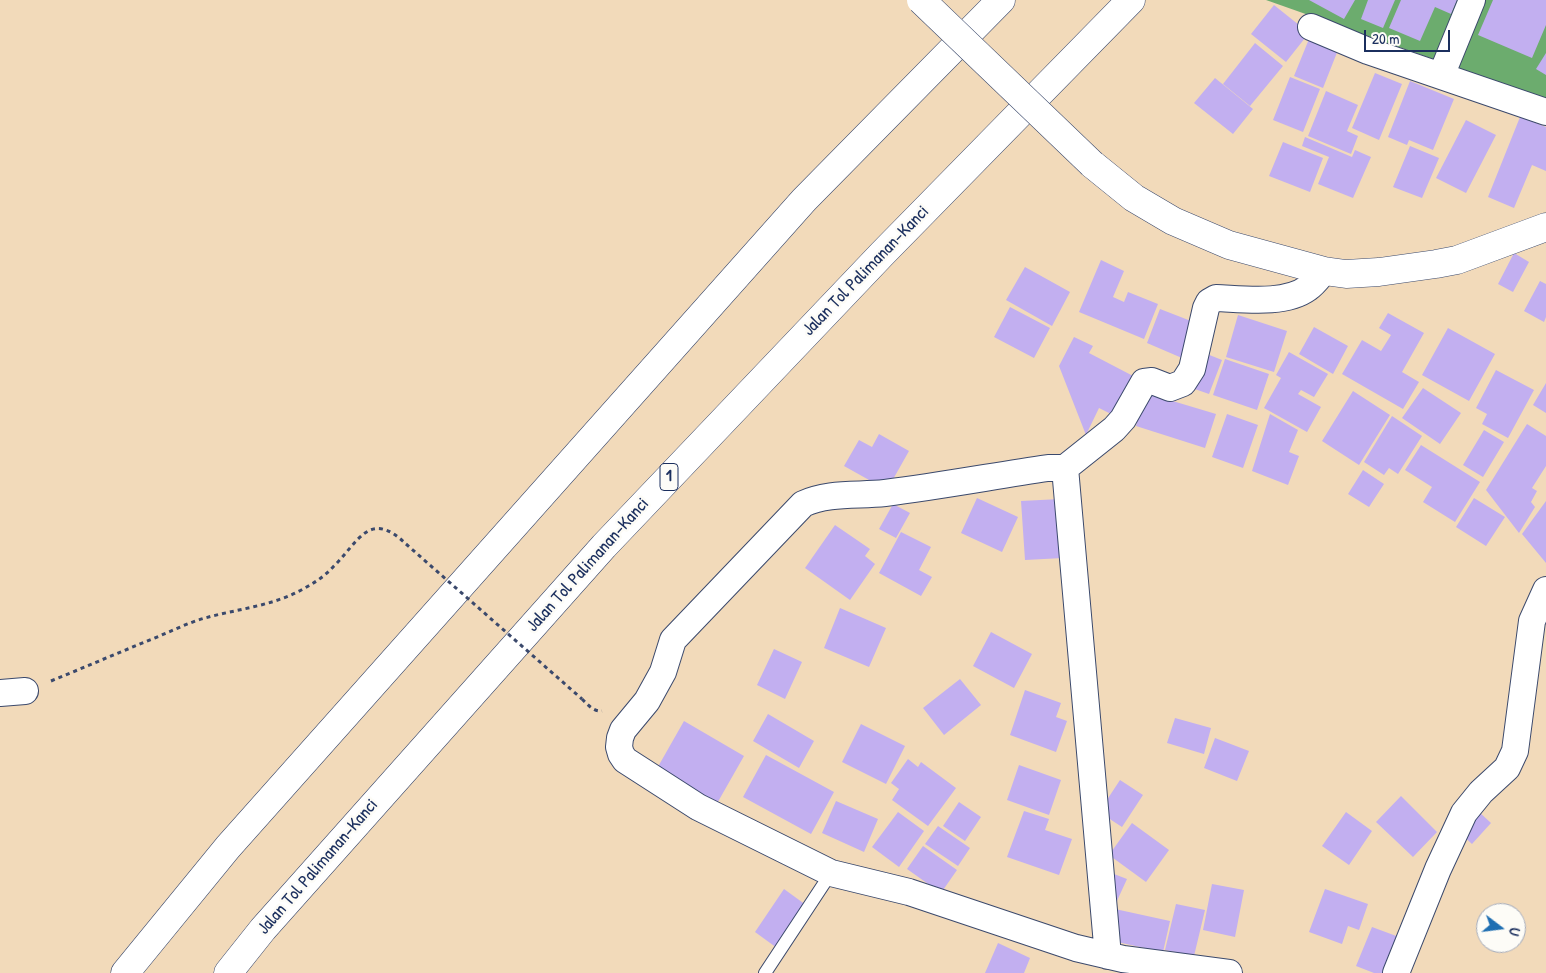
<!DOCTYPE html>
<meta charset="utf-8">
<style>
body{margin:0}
#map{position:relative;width:1546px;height:973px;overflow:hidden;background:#f2daba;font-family:"Patrick Hand",sans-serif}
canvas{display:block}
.north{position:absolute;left:1476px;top:903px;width:50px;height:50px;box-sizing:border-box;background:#fdfcf7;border:1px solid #a3aaba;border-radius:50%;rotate:105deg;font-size:14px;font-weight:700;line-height:20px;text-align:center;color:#1b2f5e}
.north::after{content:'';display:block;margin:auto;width:18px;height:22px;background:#1f6fb2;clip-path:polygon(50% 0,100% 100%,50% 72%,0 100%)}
.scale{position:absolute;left:1364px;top:30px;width:86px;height:22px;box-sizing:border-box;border:2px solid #1b2f5e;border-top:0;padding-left:6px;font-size:15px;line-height:18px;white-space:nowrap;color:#1b2f5e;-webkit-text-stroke:4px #fdfcf7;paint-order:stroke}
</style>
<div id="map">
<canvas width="1546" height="973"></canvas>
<div class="north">U</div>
<div class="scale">20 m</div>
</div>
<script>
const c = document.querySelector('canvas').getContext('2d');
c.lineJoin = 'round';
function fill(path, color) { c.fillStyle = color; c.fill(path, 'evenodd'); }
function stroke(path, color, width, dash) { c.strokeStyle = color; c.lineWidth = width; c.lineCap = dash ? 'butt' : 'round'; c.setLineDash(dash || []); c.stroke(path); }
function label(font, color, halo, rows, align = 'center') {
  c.font = font + ' "Patrick Hand",sans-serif'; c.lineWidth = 5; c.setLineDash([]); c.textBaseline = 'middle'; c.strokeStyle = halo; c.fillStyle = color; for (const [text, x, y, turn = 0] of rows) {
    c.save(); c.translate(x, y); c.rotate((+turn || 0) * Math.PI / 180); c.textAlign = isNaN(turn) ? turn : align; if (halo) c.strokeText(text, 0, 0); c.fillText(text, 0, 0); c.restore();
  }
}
fill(new Path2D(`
 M1266 0H1546V99Z`), '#6cac6e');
fill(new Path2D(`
 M1309 0H1355L1344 19Z
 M1368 0H1395L1383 28 1361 19Z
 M1401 0H1457L1451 14 1435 7 1420 41 1389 28Z
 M1493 0H1546V25L1532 58 1478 35Z
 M1274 5 1309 33 1286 62 1251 34Z
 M1309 39 1338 50 1323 88 1294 76Z
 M1255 43 1283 66 1250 106 1223 84Z
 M1546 53V75L1536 69Z
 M1375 73 1402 84 1379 140 1352 128Z
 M1290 77 1320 89 1303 132 1273 120Z
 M1215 78 1253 109 1233 134 1194 103Z
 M1410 81 1454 99 1433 150 1409 140 1407 145 1388 137Z
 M1326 91 1358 105 1347 131 1358 136 1351 154 1308 136Z
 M1520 117 1546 127V171L1532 165 1514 208 1488 197Z
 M1466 120 1496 135 1466 193 1436 178Z
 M1305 137 1352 157 1355 150 1371 157 1353 198 1318 184 1329 157 1302 146Z
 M1283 142 1323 158 1310 192 1269 176Z
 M1410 146 1439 158 1422 198 1393 187Z
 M1514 253 1529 262 1513 292 1498 284Z
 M1101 260 1124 271 1113 297 1124 302 1128 292 1158 304 1144 339 1079 312Z
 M1025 267 1070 292 1052 326 1006 300Z
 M1540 281 1546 284V317L1544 322 1524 311Z
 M1010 307 1050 328 1034 358 994 337Z
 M1160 309 1191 321 1182 358 1147 343Z
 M1388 313 1424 333 1402 372 1419 382 1403 409 1342 374 1362 340 1381 351 1391 335 1379 328Z
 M1238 315 1287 331 1274 372 1226 357Z
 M1314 327 1348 346 1333 374 1299 354Z
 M1448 328 1495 354 1469 401 1422 375Z
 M1074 337 1093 346 1089 353 1135 377 1115 416 1099 408 1086 435 1059 366Z
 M1202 352 1222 360 1209 394 1189 387Z
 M1289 352 1328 374 1314 397 1301 390 1298 394 1321 407 1307 432 1264 408 1281 378 1276 375Z
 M1225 359 1269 374 1257 410 1213 395Z
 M1496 370 1534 390 1508 438 1482 424 1487 414 1476 408Z
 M1546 383V413L1533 405Z
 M1423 388 1461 413 1440 444 1402 418Z
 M1353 391 1390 415 1359 465 1322 441Z
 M1146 393 1216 414 1205 448 1136 426Z
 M1227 414 1258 425 1243 468 1212 457Z
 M1270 414 1298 430 1289 452 1299 456 1288 485 1252 471Z
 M1392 416 1422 436 1398 474 1389 468 1384 475 1364 462Z
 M1527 424 1546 436V466L1532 488 1537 491 1531 502 1535 507 1519 533 1486 490Z
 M1484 430 1504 442 1483 477 1463 465Z
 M879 434 909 451 887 490 844 466 859 440 872 447Z
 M1421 445 1480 482 1455 522 1423 502 1432 487 1405 470Z
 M1363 470 1384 484 1369 507 1348 494Z
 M977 498 1018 517 1002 552 961 533Z
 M1474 498 1505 517 1486 546 1456 527Z
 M1060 499 1063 558 1025 560 1021 501Z
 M1546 501V563L1522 534Z
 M893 504 910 513 896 538 879 529Z
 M835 525 870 549 865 556 875 564 850 600 805 568Z
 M901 532 931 547 919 570 932 577 921 596 879 573Z
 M840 608 886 628 869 667 824 648Z
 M991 632 1032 654 1014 688 973 666Z
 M774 649 802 662 785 699 757 685Z
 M960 679 981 705 944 735 923 708Z
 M1025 690 1061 703 1056 717 1067 721 1056 752 1010 735Z
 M768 714 814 741 799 768 753 741Z
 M1175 718 1211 728 1204 754 1167 743Z
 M684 721 744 756 715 807 655 772Z
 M861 724 905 746 886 784 842 762Z
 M1215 738 1249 751 1237 781 1204 768Z
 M766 755 834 792 811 834 743 797Z
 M908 759 918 767 921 762 956 788 928 826 892 800 899 789 891 783Z
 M1019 765 1061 780 1049 815 1007 800Z
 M1120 780 1143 795 1122 827 1099 812Z
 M1401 796 1437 832 1413 857 1376 822Z
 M836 801 878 819 864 852 822 833Z
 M959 802 981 817 965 841 943 826Z
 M1024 811 1049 819 1045 830 1072 839 1059 875 1007 857Z
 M1478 811 1491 823 1472 844 1459 832Z
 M898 812 924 831 899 867 872 847Z
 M1346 812 1372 831 1349 865 1322 846Z
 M1132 823 1169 850 1146 882 1109 855Z
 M938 826 970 848 958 866 925 844Z
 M923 846 957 870 941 893 907 869Z
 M1114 874 1127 879 1116 903 1104 898Z
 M1212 884 1244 890 1235 937 1203 930Z
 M784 889 806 905 777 948 755 932Z
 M1325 889 1368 904 1359 930 1348 926 1342 944 1309 932Z
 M1176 904 1205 910 1194 956 1165 950Z
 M1115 909 1170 921 1163 952 1108 940Z
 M1372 927 1399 937 1385 973H1374L1356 966Z
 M998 943 1030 958 1024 973H985Z`), '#c2aff0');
const lane = new Path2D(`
 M765 973 831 873`);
const street = new Path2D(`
 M1311 27 1368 51 1546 112
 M1441 76 1472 0
 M1065 468 1108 956
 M0 693 25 691
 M1229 973 1123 959 1076 948 909 892 831 873 698 807 625 760 621 754 619 747 620 738 623 730 647 701 663 672 673 640 803 504C828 492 858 496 885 493 940 486 994 476 1048 468H1065L1114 429 1123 419 1144 382 1152 381 1170 388 1183 383 1192 369 1206 308 1209 302 1216 298C1243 299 1285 305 1308 288 1314 284 1319 277 1324 271
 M1396 973 1438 869 1464 813 1481 792 1507 768 1515 751 1532 621 1546 590`);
const secondary = new Path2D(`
 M1092 164 1134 198 1173 221 1229 245 1324 271 1346 274 1379 272 1436 264 1457 260 1546 227`);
const highway = new Path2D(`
 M125 973 228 847 804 200 1001 0
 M228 973 263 929 604 546 882 254 1131 0`);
stroke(lane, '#3b496c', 14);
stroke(street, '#3b496c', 28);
stroke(secondary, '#3b496c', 29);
stroke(highway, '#3b496c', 29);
stroke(new Path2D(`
 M51 681C85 667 118 653 152 639 170 632 187 623 205 618 237 609 273 606 303 589 314 583 324 577 333 567 358 543 369 508 406 544
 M582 699C588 705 594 712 602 711`), '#3b496c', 3, [4, 4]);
stroke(lane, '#fff', 12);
stroke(street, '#fff', 26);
stroke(secondary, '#fff', 28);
stroke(highway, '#fff', 28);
const secondaryBridge = new Path2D(`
 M921 0 1092 164`);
stroke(secondaryBridge, '#3b496c', 29, []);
stroke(new Path2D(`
 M406 544 582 699`), '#3b496c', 3, [4, 4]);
stroke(secondaryBridge, '#fff', 28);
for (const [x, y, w] of [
 [669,477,18]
]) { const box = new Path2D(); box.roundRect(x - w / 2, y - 13.5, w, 27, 4); c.fillStyle = '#fdfcf7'; c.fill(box); stroke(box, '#1b2f5e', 1); }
label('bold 16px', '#1b2f5e', null, [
 ["1",669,477]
]);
label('18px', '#1b2f5e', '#fdfcf7', [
 ["Jalan Tol Palimanan–Kanci",866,271,-46],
 ["Jalan Tol Palimanan–Kanci",588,565,-48],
 ["Jalan Tol Palimanan–Kanci",318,867,-49]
]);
</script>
